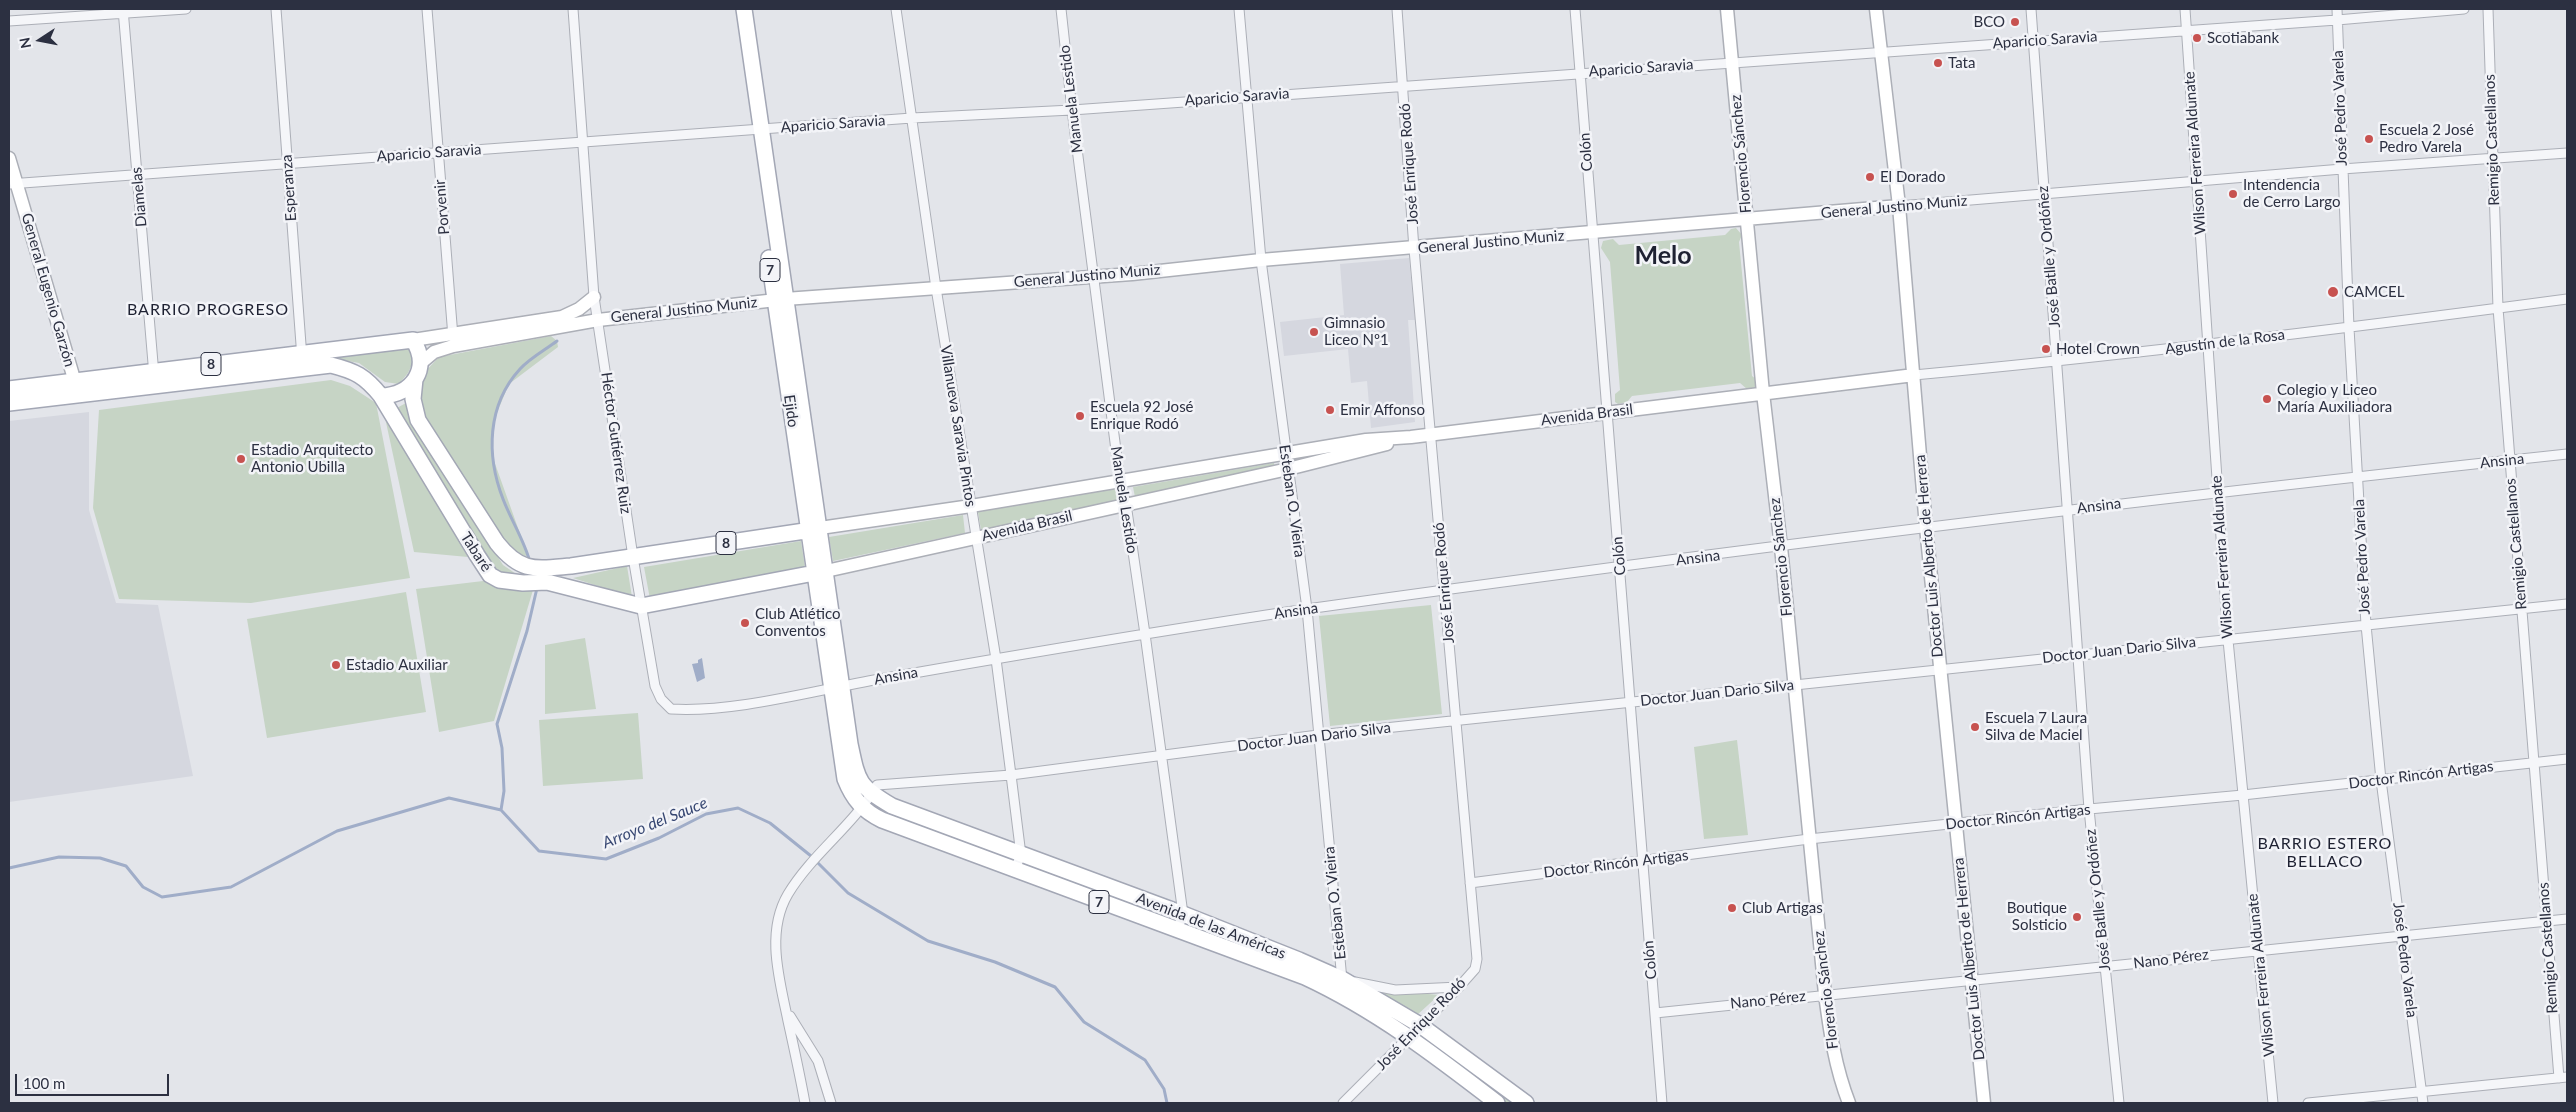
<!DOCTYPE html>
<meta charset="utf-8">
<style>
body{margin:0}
#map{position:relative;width:2576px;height:1112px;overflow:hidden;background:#e3e5ea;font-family:Lato,sans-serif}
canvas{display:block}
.frame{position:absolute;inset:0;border:10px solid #2c3041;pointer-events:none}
.north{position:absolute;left:15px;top:15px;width:50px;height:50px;-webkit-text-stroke:4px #f3f4f8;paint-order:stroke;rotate:259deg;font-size:14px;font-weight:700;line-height:20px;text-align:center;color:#2c3041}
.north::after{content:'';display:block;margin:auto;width:18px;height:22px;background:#2c3041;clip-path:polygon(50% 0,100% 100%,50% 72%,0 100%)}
.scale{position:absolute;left:15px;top:1074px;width:154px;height:22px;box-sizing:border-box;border:2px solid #2c3041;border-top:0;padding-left:6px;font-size:15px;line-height:18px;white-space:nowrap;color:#2c3041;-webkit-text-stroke:4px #f3f4f8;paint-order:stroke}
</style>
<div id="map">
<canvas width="2576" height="1112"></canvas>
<div class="frame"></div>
<div class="north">N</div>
<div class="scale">100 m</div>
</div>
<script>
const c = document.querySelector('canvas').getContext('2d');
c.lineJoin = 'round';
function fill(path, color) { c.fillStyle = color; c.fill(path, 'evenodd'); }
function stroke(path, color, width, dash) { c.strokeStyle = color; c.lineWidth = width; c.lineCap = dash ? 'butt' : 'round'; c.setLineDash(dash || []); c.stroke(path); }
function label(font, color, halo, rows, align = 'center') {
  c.font = font + ' Lato,sans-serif'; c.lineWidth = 5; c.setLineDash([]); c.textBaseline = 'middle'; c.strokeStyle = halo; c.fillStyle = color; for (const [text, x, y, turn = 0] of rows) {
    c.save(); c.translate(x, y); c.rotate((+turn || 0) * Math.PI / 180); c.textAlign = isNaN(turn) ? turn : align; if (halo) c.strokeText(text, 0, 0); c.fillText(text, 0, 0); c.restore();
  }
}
fill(new Path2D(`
 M1409 258 1415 320H1408L1415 422 1371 428 1367 381 1351 383 1348 349 1284 356 1280 322 1344 315 1340 264Z
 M89 412V510L116 603 158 605 193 776 9 802V421Z`), '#d5d7df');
fill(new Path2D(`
 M1736 228 1742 235 1739 242 1752 376 1756 379V387L1747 389 1740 383 1632 396 1627 402 1618 404 1615 402V394L1620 390 1610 262 1601 248 1603 241 1613 239 1619 245 1725 235 1731 229Z
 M551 336 557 341 558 347 509 384 493 422V458L528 556 513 555 426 423 420 403 423 374 439 357Z
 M409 346 414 360 408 373 399 384 385 382 359 363 321 356Z
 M331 380 350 386 376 403 410 578 251 603 119 599 93 508 99 410Z
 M406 403 453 486 503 565 522 578 495 573 395 409Z
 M384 413 468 557 414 552Z
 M1274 463 1275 468 1135 497 1133 487Z
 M1116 489 1119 501 981 530 978 512Z
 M963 515 965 533 833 561 829 537Z
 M801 541 805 567 650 599 644 567Z
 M627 566 632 597 573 578Z
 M483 581 524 590H533L494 721 439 732 416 589Z
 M406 592 426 712 267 738 247 619Z
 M1431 605 1442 714 1330 726 1319 616Z
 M585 638 596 709 545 714V645Z
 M638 713 643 779 543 786 539 720Z
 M1737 740 1748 835 1704 839 1694 747Z
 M1366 988 1439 995 1416 1016Z
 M1419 1032 1517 1103H1502L1414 1036Z`), '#c6d4c5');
fill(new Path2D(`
 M702 658 705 678 697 682 692 664 698 663V660Z`), '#a0adc8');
stroke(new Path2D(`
 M530 562C524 540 511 520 503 499 486 455 487 405 520 369 530 358 545 350 557 341
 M501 810 504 791 502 748 497 724 527 631 537 588
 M9 868 59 857 100 858 126 866 143 887 162 897 231 887 337 831 449 798 501 810 539 851 606 859 659 838 706 814 738 808 770 823 811 856 848 893 928 941 995 962 1055 987 1084 1022 1145 1060 1164 1089 1167 1103`), '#a0adc8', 3);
const street = new Path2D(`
 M123 9 154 375
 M276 9 302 358
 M427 9 453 337
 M573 9 594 297 633 557 655 686 661 699 671 709C736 713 815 690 880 679 1022 654 1164 630 1307 609 1726 550 2146 499 2567 454
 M896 9 936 288 996 659 1011 775 1021 855 1014 871
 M1061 9 1072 110 1120 481 1126 504 1145 634 1183 914 1177 931
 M1239 9 1261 260 1307 609 1342 980
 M1575 9 1662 1103
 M2031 9 2089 809 2119 1103
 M2185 9 2228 640 2273 1103
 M2337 9 2349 328 2366 625 2381 780 2423 1103
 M2488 9 2498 308 2559 1078
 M9 21 186 9
 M9 184 912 118 1072 110 2337 20 2464 9
 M1899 206 2342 169 2567 153
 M1914 375C2132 355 2350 328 2567 299
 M1470 883 1809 839 2089 809 2243 795 2567 759
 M1355 982 1395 990 1459 987
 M1655 1013 2567 919
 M790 1016 818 1061 831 1103
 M805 1103C800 1076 794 1048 788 1021 780 981 765 933 788 894 812 854 853 826 877 785L1011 775 1318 735 2567 604
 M1343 1103 1459 987 1475 969 1477 959 1414 249 1397 9
 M2308 1103 2567 1077`);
const secondary = new Path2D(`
 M1727 9 1763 393 1781 547 1825 994C1830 1032 1835 1067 1849 1103
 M1876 9 1899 206 1926 527 1984 1103
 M9 158 77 389
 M413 340 562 317 579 309 594 297
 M421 363 434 352 453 346 598 320 785 299 1132 274 1261 260 1899 206
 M820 528 971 506 1366 440 1411 437 1914 375
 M826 571 1288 469 1387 444`);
const primary = new Path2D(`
 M744 9 850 744C858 782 858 786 892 806L1183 914 1299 960 1342 979 1420 1025 1526 1103
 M769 258 845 779C853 799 863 811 882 820L1305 977C1376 1010 1436 1056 1497 1103
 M415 379 413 399 418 420 497 543C521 573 535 569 571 566L818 529
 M9 389 413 340C431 368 413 395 381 396
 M9 403 331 365C355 371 365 376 381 396L477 555 490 575 499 580 523 583 547 582 641 606 825 571`);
stroke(street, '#acafb7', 11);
stroke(secondary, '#acafb7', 15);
stroke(primary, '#a3a7b5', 18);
stroke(street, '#f5f6f9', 9);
stroke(secondary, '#fff', 12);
stroke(primary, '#fff', 15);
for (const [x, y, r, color] of [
 [2015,22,5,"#c75250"],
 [2197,38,5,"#c75250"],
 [1938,63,5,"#c75250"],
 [2369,139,5,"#c75250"],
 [1870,177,5,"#c75250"],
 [2233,194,5,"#c75250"],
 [2333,292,6,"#c75250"],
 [1314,332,5,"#c75250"],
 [2046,349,5,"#c75250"],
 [2267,399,5,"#c75250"],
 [1330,410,5,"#c75250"],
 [1080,416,5,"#c75250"],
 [241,459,5,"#c75250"],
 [745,623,5,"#c75250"],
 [336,665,5,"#c75250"],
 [1975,727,5,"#c75250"],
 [1732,908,5,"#c75250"],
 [2077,917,5,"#c75250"]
]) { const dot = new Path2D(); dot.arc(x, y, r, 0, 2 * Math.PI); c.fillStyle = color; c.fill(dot); stroke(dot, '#f3f4f8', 2); }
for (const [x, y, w] of [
 [770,270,20],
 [211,364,20],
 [726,543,20],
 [1099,902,20]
]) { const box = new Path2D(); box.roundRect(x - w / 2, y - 11.5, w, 23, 4); c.fillStyle = '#f3f4f8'; c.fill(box); stroke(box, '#2c3041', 1); }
label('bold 14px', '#2c3041', null, [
 ["7",770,270],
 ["8",211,364],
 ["8",726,543],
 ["7",1099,902]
]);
label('15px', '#2c3041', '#f3f4f8', [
 ["BCO",2005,22,"right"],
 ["Scotiabank",2207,38],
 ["Tata",1948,63],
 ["Escuela 2 José",2379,130],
 ["Pedro Varela",2379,147],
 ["El Dorado",1880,177],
 ["Intendencia",2243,185],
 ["de Cerro Largo",2243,202],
 ["CAMCEL",2344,292],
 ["Gimnasio",1324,323],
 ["Liceo Nº1",1324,340],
 ["Hotel Crown",2056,349],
 ["Colegio y Liceo",2277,390],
 ["María Auxiliadora",2277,407],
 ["Escuela 92 José",1090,407],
 ["Enrique Rodó",1090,424],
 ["Emir Affonso",1340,410],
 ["Estadio Arquitecto",251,450],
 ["Antonio Ubilla",251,467],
 ["Club Atlético",755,614],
 ["Conventos",755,631],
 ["Estadio Auxiliar",346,665],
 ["Escuela 7 Laura",1985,718],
 ["Silva de Maciel",1985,735],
 ["Club Artigas",1742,908],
 ["Boutique",2067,908,"right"],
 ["Solsticio",2067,925,"right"]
], 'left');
label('15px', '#2c3041', '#f3f4f8', [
 ["Aparicio Saravia",2045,40,-4],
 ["Aparicio Saravia",1641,68,-4],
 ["Aparicio Saravia",1237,97,-4],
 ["Manuela Lestido",1071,99,-97],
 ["José Pedro Varela",2340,108,-92],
 ["Aparicio Saravia",833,124,-4],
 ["Remigio Castellanos",2492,140,-92],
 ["Colón",1586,152,-94],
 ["Aparicio Saravia",429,153,-4],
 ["Wilson Ferreira Aldunate",2195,153,-94],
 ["Florencio Sánchez",1741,154,-95],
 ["José Enrique Rodó",1409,164,-94],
 ["Esperanza",289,188,-94],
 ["Diamelas",139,197,-95],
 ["Porvenir",442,207,-95],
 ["General Justino Muniz",1894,207,-5],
 ["General Justino Muniz",1491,242,-5],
 ["José Batlle y Ordóñez",2049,257,-95],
 ["General Justino Muniz",1087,276,-5],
 ["General Eugenio Garzón",48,290,74],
 ["General Justino Muniz",684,310,-6],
 ["Agustín de la Rosa",2225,342,-7],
 ["Ejido",791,411,82],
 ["Avenida Brasil",1587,415,-7],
 ["Villanueva Saravia Pintos",958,426,81],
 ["Héctor Gutiérrez Ruiz",616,443,82],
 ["Ansina",2502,461,-6],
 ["Manuela Lestido",1124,500,81],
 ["Esteban O. Vieira",1292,501,82],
 ["Ansina",2099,506,-7],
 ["Avenida Brasil",1027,526,-13],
 ["Remigio Castellanos",2516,544,-95],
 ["Tabaré",476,552,57],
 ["Colón",1619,556,-95],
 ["Doctor Luis Alberto de Herrera",1929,556,-95],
 ["Florencio Sánchez",1781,557,-96],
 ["Wilson Ferreira Aldunate",2222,557,-94],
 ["José Pedro Varela",2362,557,-93],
 ["Ansina",1698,558,-7],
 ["José Enrique Rodó",1444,583,-95],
 ["Ansina",1296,611,-8],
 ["Doctor Juan Dario Silva",2119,650,-6],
 ["Ansina",896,676,-10],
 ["Doctor Juan Dario Silva",1717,693,-6],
 ["Doctor Juan Dario Silva",1314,737,-7],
 ["Doctor Rincón Artigas",2421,775,-7],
 ["Doctor Rincón Artigas",2018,817,-6],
 ["Doctor Rincón Artigas",1616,864,-7],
 ["José Batlle y Ordóñez",2098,900,-96],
 ["Esteban O. Vieira",1335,903,-96],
 ["Avenida de las Américas",1211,926,21],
 ["Remigio Castellanos",2548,948,-94],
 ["Doctor Luis Alberto de Herrera",1969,959,-96],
 ["Nano Pérez",2171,959,-7],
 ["Colón",1650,960,-95],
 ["José Pedro Varela",2405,960,83],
 ["Wilson Ferreira Aldunate",2261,975,-96],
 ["Florencio Sánchez",1826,990,-97],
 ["Nano Pérez",1768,1000,-6],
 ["José Enrique Rodó",1421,1024,-46]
]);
c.letterSpacing = '1px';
label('16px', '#1e2132', '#f3f4f8', [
 ["BARRIO PROGRESO",208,310],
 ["BARRIO ESTERO",2325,844],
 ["BELLACO",2325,862]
]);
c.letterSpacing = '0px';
label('italic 16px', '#384873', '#f3f4f8', [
 ["Arroyo del Sauce",655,823,-22]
]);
label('bold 25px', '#1e2132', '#f3f4f8', [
 ["Melo",1663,256]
]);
</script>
